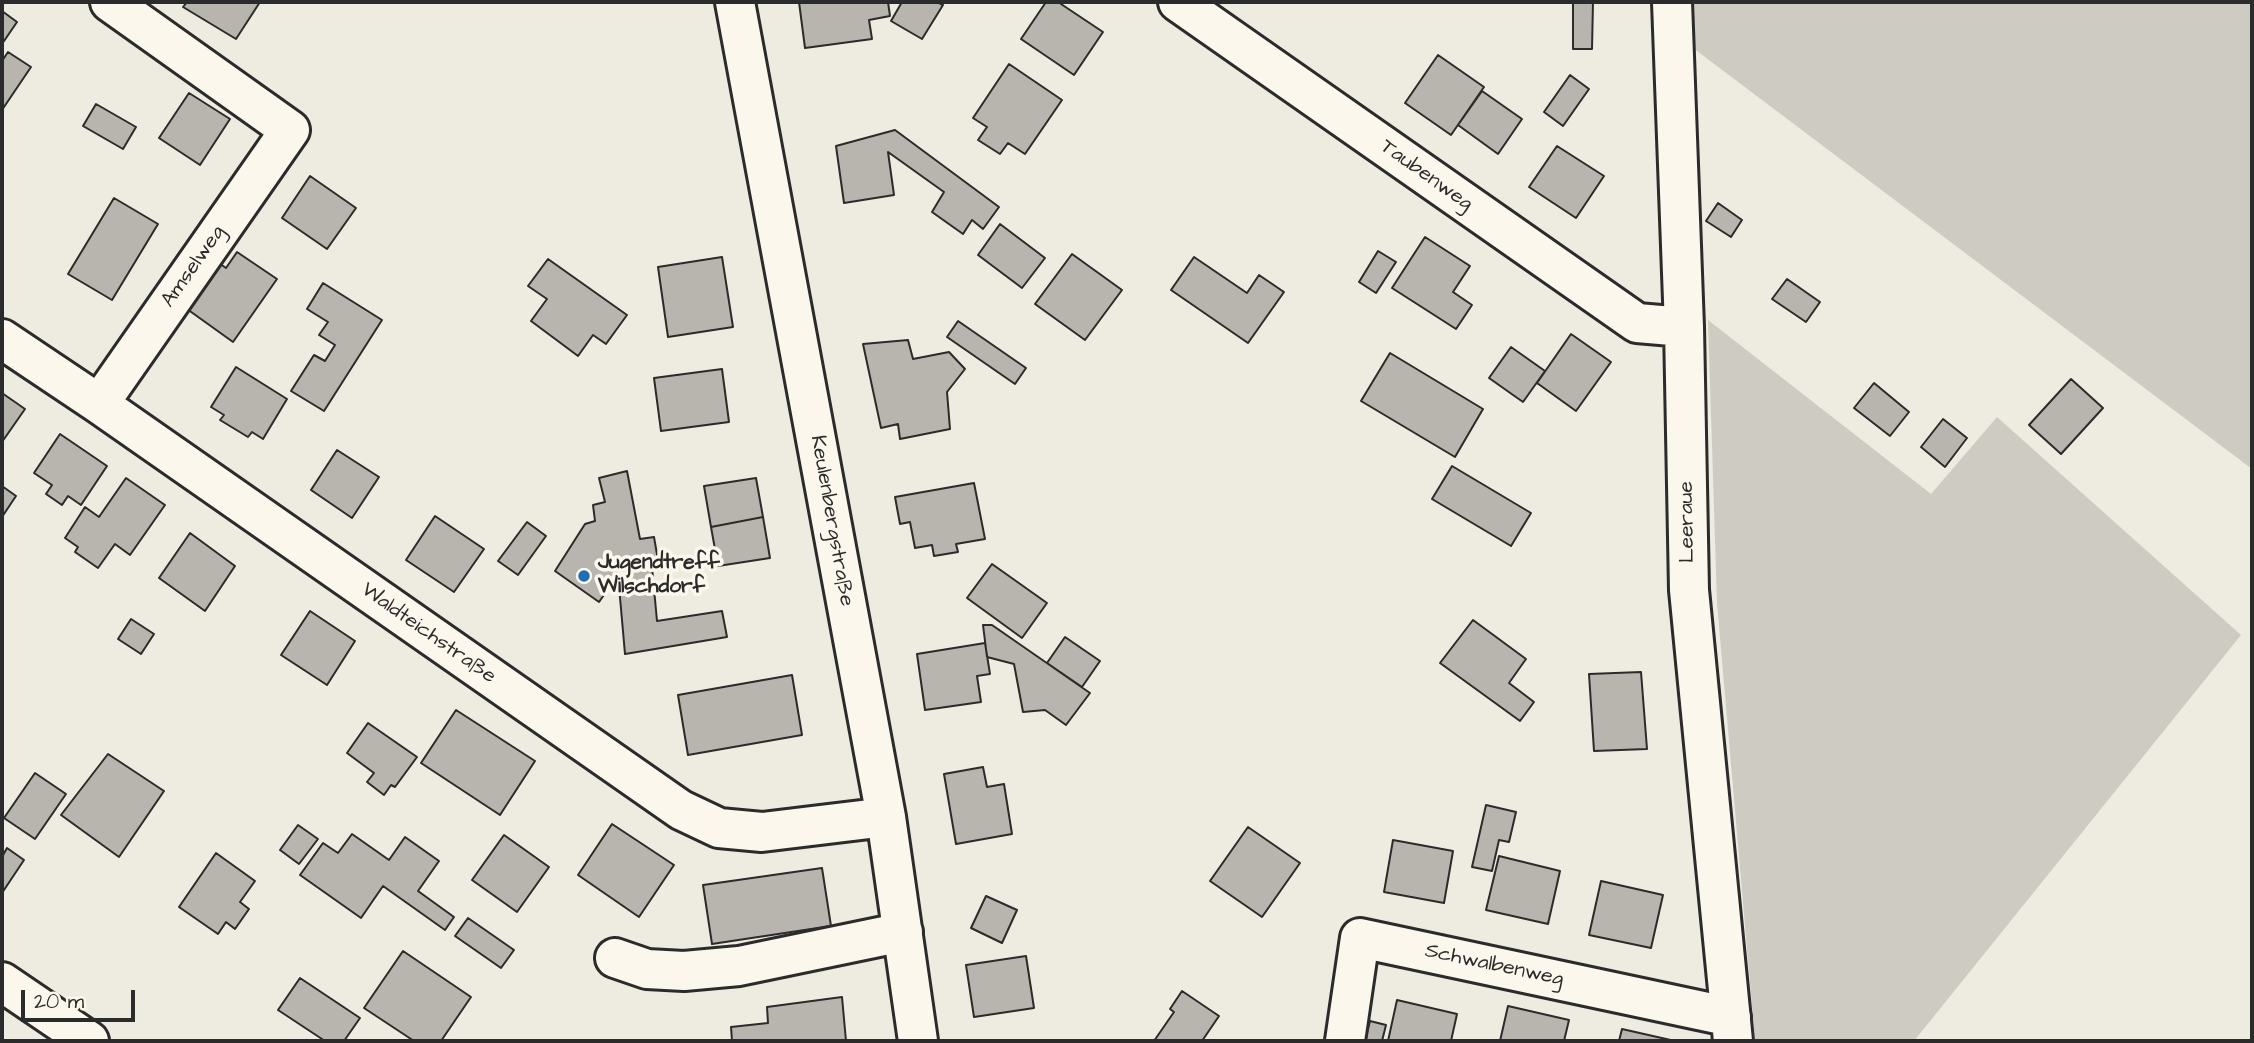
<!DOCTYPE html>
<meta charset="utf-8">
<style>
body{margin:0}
#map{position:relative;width:2254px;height:1043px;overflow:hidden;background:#eeebe0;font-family:"Architects Daughter",sans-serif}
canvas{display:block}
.frame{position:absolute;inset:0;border:4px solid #2b2b2b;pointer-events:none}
.scale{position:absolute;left:21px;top:990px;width:114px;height:32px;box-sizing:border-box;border:4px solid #2b2b2b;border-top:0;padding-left:9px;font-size:21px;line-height:24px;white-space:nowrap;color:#2b2b2b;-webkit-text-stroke:5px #fbf7ec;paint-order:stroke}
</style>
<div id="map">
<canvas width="2254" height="1043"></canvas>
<div class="frame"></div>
<div class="scale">20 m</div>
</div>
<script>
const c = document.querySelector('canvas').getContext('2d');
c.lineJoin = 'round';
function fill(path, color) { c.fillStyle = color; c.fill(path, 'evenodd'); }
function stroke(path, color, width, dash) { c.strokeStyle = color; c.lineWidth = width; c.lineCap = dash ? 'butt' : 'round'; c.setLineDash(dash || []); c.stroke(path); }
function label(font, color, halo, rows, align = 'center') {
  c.font = font + ' "Architects Daughter",sans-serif'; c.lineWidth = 7; c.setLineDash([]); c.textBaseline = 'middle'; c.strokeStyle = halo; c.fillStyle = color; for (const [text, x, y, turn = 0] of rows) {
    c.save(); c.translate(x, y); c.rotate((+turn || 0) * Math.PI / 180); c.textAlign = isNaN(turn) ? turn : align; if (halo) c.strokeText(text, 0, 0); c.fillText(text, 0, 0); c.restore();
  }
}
fill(new Path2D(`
 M1692 2H2252V469L1693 48Z
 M1708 320 1931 494 1997 417 2241 635 1914 1041H1755L1717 603Z`), '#cecbc2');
const building = new Path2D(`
 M187 2H260L236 39 183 7Z
 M799 2H888L890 16 869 20 872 39 805 48Z
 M902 2H937L943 5 922 39 891 21Z
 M1046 2H1058L1103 32 1074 75 1021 39Z
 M1573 2H1593L1592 49H1573Z
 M2 11 17 22 2 44Z
 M8 52 31 67 2 110V61Z
 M1438 55 1484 87 1451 135 1405 103Z
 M1009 64 1062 100 1025 154 1008 143 1000 154 978 140 987 127 973 118Z
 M1570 75 1589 89 1563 126 1544 112Z
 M1482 91 1522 119 1498 154 1458 125Z
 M189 93 230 119 200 165 159 138Z
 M96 104 136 127 123 149 83 126Z
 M895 130 999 207 983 229 972 220 963 234 932 212 944 192 888 152 894 195 844 203 836 146Z
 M1557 146 1604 176 1576 218 1529 187Z
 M310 176 356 208 327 249 282 218Z
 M114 198 158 224 112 300 68 274Z
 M1718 203 1742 220 1731 237 1706 221Z
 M1000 224 1045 258 1022 288 978 255Z
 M1425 237 1470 266 1453 292 1472 305 1456 329 1392 288Z
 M1378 251 1396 262 1376 293 1359 282Z
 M237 252 277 279 233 342 187 309 219 263 226 268Z
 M1072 254 1122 290 1085 340 1035 304Z
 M722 257 733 327 668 337 658 267Z
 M1194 257 1247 293 1259 275 1284 292 1248 343 1171 290Z
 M548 259 627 315 606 344 593 335 578 356 531 321 547 299 528 286Z
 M1787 279 1820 302 1806 322 1772 299Z
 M323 283 382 320 324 411 291 391 314 355 325 361 335 345 319 335 328 322 307 309Z
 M958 321 1026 368 1015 384 947 337Z
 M1571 334 1611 362 1576 411 1537 383Z
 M908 340 913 359 949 352 965 369 947 392 950 429 900 439 898 424 881 428 863 344Z
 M1511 347 1545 371 1523 402 1489 378Z
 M1390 353 1483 409 1455 457 1361 401Z
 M236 367 287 399 263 439 252 432 248 437 220 420 224 415 211 407Z
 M722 369 729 422 661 431 654 378Z
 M2071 379 2103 408 2061 454 2029 425Z
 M1874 383 1909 412 1890 436 1854 408Z
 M2 393 25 409 2 442Z
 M1943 419 1967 438 1945 467 1921 447Z
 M60 434 107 466 81 505 68 496 62 505 46 494 52 485 34 473Z
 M337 450 379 477 352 518 311 490Z
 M1452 466 1531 513 1511 546 1432 499Z
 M627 471 640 539 654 537 659 566 652 567 657 621 722 611 727 637 625 654 618 575 599 602 555 571 585 524 595 521 593 505 605 502 599 478Z
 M126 478 165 505 130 555 115 544 98 568 75 552 78 547 65 538 85 507 99 517Z
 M756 478 763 517 711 527 704 486Z
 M974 483 985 539 956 544 958 552 934 556 932 545 915 548 910 522 900 524 895 497Z
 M2 486 16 496 2 517Z
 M435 516 484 549 454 592 406 560Z
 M763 517 770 558 718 566 711 527Z
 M527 522 546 536 518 575 498 561Z
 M190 533 235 566 205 611 159 578Z
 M992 564 1047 603 1022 638 967 598Z
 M310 611 355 641 327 685 281 655Z
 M131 619 154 634 141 654 118 639Z
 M1473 620 1526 659 1509 683 1534 702 1520 721 1440 663Z
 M983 625H992L1090 693 1066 725 1045 710 1023 712 1014 664 987 657Z
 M1065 637 1100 661 1082 687 1047 663Z
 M985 643 990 674 977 676 981 702 925 710 917 654Z
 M1641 672 1647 749 1594 751 1589 674Z
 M792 675 802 735 688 755 678 695Z
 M456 710 535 761 500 815 421 763Z
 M368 723 417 757 395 787 391 785 384 795 367 782 374 773 347 753Z
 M108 754 164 791 119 857 61 815Z
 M983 767 987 787 1004 784 1012 834 956 844 944 774Z
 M35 773 66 794 35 839 4 818Z
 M1486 805 1516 812 1509 842 1499 840 1492 871 1472 867Z
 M612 824 674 865 639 917 578 875Z
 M298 825 318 839 299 864 280 850Z
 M1248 827 1300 863 1262 917 1210 881Z
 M352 834 389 860 405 837 439 861 418 891 454 917 445 930 383 886 361 918 300 875 323 843 338 853Z
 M504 835 549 867 517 912 472 880Z
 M1393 840 1453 851 1444 903 1384 892Z
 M7 848 24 860 2 893V857Z
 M216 853 255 881 240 902 249 909 235 929 226 922 218 934 179 907Z
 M1499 856 1560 871 1548 924 1486 910Z
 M822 868 831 926 712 944 703 885Z
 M1601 881 1663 895 1651 948 1589 935Z
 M986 896 1017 910 1002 943 971 928Z
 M468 918 514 950 501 968 455 936Z
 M403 951 471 997 441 1041H414L364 1008Z
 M1026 956 1034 1008 974 1017 966 965Z
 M300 978 360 1018 344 1041H325L278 1010Z
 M1182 991 1219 1016 1202 1041H1154L1174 1012 1170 1009Z
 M842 997 846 1041H732L731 1027 768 1023 767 1007Z
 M1397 1000 1457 1014 1451 1041H1388Z
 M1508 1006 1569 1020 1564 1041H1500Z
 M1370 1021 1386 1025 1382 1041H1365Z
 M1622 1029 1675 1041H1619Z`);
fill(building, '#b8b5ae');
stroke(building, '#2b2b2b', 2);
const minor = new Path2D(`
 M735 2 886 817 918 1041
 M1178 2 1637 323 1684 327
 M1672 2 1684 327 1689 590 1733 1041
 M2 339 99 404 681 810 719 828 762 832 886 817
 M99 404 290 130 110 2
 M615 958 647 969 684 971 739 966 903 932
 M2 982 89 1041
 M1345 1041 1360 938 1731 1017`);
stroke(minor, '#2b2b2b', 44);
stroke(minor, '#fbf7ec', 38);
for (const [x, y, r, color] of [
 [584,576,7,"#1f6fb2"]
]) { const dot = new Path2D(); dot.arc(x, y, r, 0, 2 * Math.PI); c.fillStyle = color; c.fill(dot); stroke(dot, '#fbf7ec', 2.5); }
label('21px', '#2b2b2b', '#fbf7ec', [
 ["Taubenweg",1426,176,35],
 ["Amselweg",194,267,-55],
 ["Keulenbergstraße",831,521,80],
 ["Leeraue",1688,522,-91],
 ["Waldteichstraße",428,634,35],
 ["Schwalbenweg",1494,966,12]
]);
label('bold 21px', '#2b2b2b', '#fbf7ec', [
 ["Jugendtreff",598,564],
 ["Wilschdorf",598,588]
], 'left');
</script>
